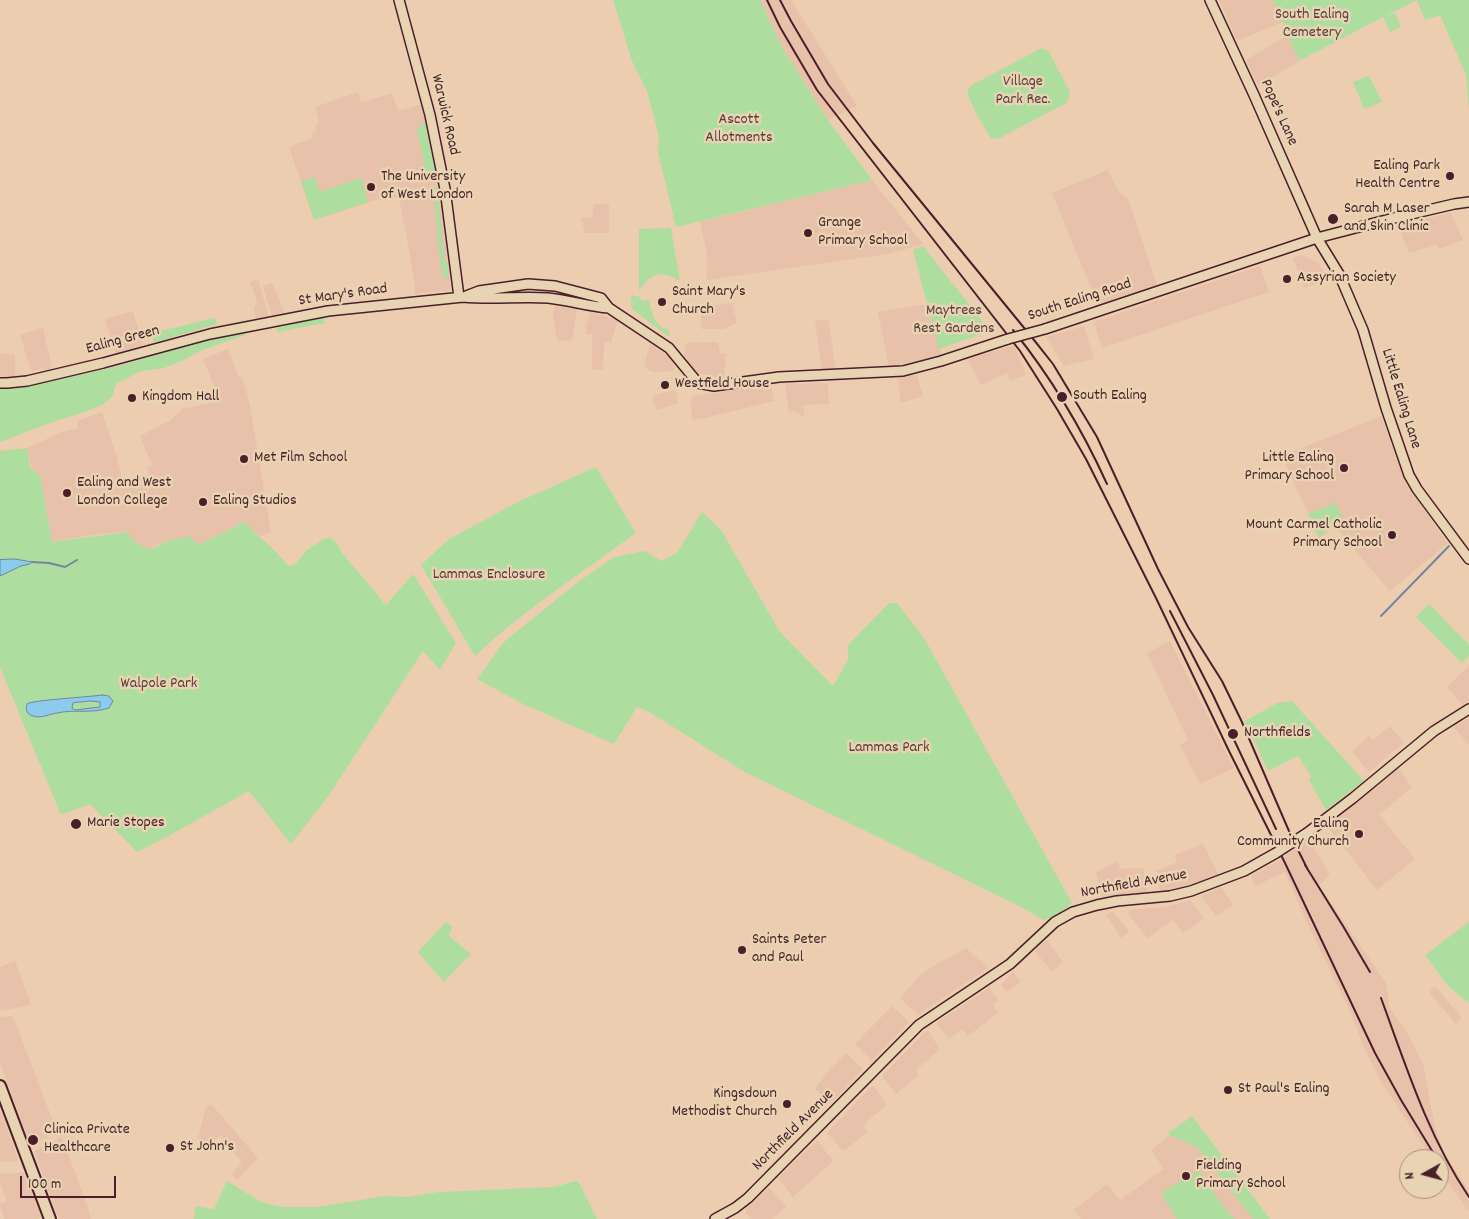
<!DOCTYPE html>
<style>
body{margin:0}
#map{position:relative;width:1469px;height:1219px;overflow:hidden;background:#eccdb0;font-family:Dekko,sans-serif}
canvas{display:block}
.north{position:absolute;left:1399px;top:1149px;width:50px;height:50px;box-sizing:border-box;background:#e8d4b2;border:1px solid #a98c7c;border-radius:50%;rotate:263deg;font-size:14px;font-weight:700;line-height:20px;text-align:center;color:#4a1f2b}
.north::after{content:'';display:block;margin:auto;width:18px;height:22px;background:#4a1f2b;clip-path:polygon(50% 0,100% 100%,50% 72%,0 100%)}
.scale{position:absolute;left:20px;top:1176px;width:96px;height:22px;box-sizing:border-box;border:2px solid #4a1f2b;border-top:0;padding-left:6px;font-size:15px;line-height:18px;white-space:nowrap;color:#4a1f2b;-webkit-text-stroke:4px #e8d4b2;paint-order:stroke}
</style>
<div id="map">
<canvas width="1469" height="1219"></canvas>
<div class="north">N</div>
<div class="scale">100 m</div>
</div>
<script>
const c = document.querySelector('canvas').getContext('2d');
c.lineJoin = 'round';
function fill(path, color) { c.fillStyle = color; c.fill(path, 'evenodd'); }
function stroke(path, color, width, dash) { c.strokeStyle = color; c.lineWidth = width; c.lineCap = dash ? 'butt' : 'round'; c.setLineDash(dash || []); c.stroke(path); }
function label(font, color, halo, rows, align = 'center') {
  c.font = font + ' Dekko,sans-serif'; c.lineWidth = 5; c.setLineDash([]); c.textBaseline = 'middle'; c.strokeStyle = halo; c.fillStyle = color; for (const [text, x, y, turn = 0] of rows) {
    c.save(); c.translate(x, y); c.rotate((+turn || 0) * Math.PI / 180); c.textAlign = isNaN(turn) ? turn : align; if (halo) c.strokeText(text, 0, 0); c.fillText(text, 0, 0); c.restore();
  }
}
fill(new Path2D(`
 M760 0H791L857 106 828 120 783 49Z
 M1219 0H1273L1283 22 1237 41Z
 M1288 35 1299 61 1258 86 1246 60Z
 M358 92 361 103 392 93 398 111 423 104 443 219 451 290 415 294 413 272 399 197 390 198 388 196 314 220 289 147 312 138 311 133 316 131 315 126 319 122 315 107Z
 M1108 170 1119 192 1128 198 1158 289 1098 305 1052 193Z
 M872 180 923 244 888 254 707 280V254L700 222Z
 M593 204H609V233H585L581 218 593 217Z
 M1451 213 1463 240 1439 249 1437 245 1409 253 1398 225Z
 M1301 255 1318 262 1329 279 1304 288 1293 258Z
 M1260 266 1269 292 1102 348 1094 322Z
 M258 279 269 318 256 320 254 307 258 304 250 282Z
 M272 283 285 314 272 317 263 286Z
 M732 303 737 323 723 329H701V307Z
 M926 304 942 356 889 367 878 312Z
 M555 306 577 309 572 340 557 341 553 317Z
 M133 311 143 344 141 346 116 355 105 319Z
 M590 312 618 320 611 343 604 342 603 370H592V334H586V327Z
 M828 319 836 369 822 370 815 321Z
 M1084 326 1094 359 1064 366 1046 337Z
 M43 328 52 368 46 370 43 368 33 371 31 370 20 335Z
 M703 342H718L720 353 726 354 724 379 694 373 684 355 686 343Z
 M650 343 667 356 674 364V371L652 372 644 367Z
 M1014 345 1026 375 1010 381 1007 373 981 385 968 360 969 359Z
 M228 349 239 378 242 376 250 406 271 532 260 536 243 522 198 545 170 540 154 546 152 549 145 548 131 539 127 532 97 534 52 542 40 476 31 467 27 448 62 432 78 428V421L102 412 117 457 123 484 150 478 147 467 152 465 140 436 171 420 182 409 220 401 203 359Z
 M0 353 15 355V376L12 378 0 376Z
 M917 375 923 396 901 403 898 378Z
 M826 383 828 385 829 404 804 405V417L794 411 789 412 785 384Z
 M771 385 774 401 705 418 692 420 691 398 694 396Z
 M676 390 678 403 657 410 652 396Z
 M1381 416 1406 484 1448 543 1390 591 1335 527 1319 538 1282 456Z
 M1170 641 1234 768 1200 784 1180 745 1188 740 1147 653Z
 M1469 666V700L1463 705 1447 687Z
 M1469 718V745L1454 727Z
 M1390 726 1404 743 1369 772 1352 751 1369 736 1373 740Z
 M1399 769 1412 787 1379 815 1415 859 1377 890 1323 821 1372 783Z
 M1309 839 1330 875 1319 885 1386 983 1390 1009 1408 1034 1423 1064 1434 1122 1444 1153 1469 1191V1212L1439 1170V1159H1432L1383 1085 1366 1052 1349 1009 1308 925 1285 872 1255 886 1251 876 1275 863Z
 M1203 844 1218 874 1184 887 1160 892 1156 871 1177 862 1175 855Z
 M1118 861 1120 869 1143 868 1148 892 1102 897 1096 872Z
 M1221 888 1233 905 1216 916 1202 898 1203 895Z
 M1190 900 1204 918 1183 933 1173 920 1148 938 1128 914 1129 910 1166 907Z
 M1113 911 1129 932 1121 938 1106 915Z
 M1047 940 1063 962 1052 972 1035 951Z
 M966 948 988 968 918 1015 900 998 920 975 937 964Z
 M15 961 31 1005 0 1011V967Z
 M1013 972 1021 982 1006 992 1001 985Z
 M1435 986 1462 1018 1456 1024 1429 992Z
 M989 988 998 1000 993 1005 998 1013 968 1036 962 1029 949 1039 936 1023Z
 M892 1006 909 1022 872 1061 855 1044Z
 M13 1016 57 1132 33 1144 29 1142 0 1063V1017Z
 M926 1031H928L940 1049 916 1070 919 1075 896 1094 882 1076Z
 M846 1053 863 1069 830 1104 815 1089 830 1069Z
 M873 1085 887 1105 874 1115 863 1126 868 1132 843 1151 827 1133Z
 M212 1105 258 1158 237 1180 231 1174 242 1163 221 1135 205 1148 198 1139 205 1110 207 1106Z
 M0 1110 18 1158 16 1161 0 1162Z
 M1170 1135 1198 1148 1253 1219H1081L1074 1210 1107 1184 1120 1200 1164 1169 1151 1150Z
 M62 1137 87 1205 91 1219H59L39 1165 35 1151Z
 M817 1140 833 1161 793 1197 778 1178Z
 M23 1172 41 1217 36 1219H4L0 1204 7 1202 0 1183V1174Z
 M769 1187 786 1207 772 1219H752L746 1213V1209Z`), '#e7c1a9');
fill(new Path2D(`
 M613 0H760L783 49 828 120 872 180 676 227 658 152 659 136 647 91 632 61Z
 M1273 0H1469V113L1466 75 1440 15 1425 20 1417 0 1384 17 1395 13 1401 27 1390 32 1383 17 1299 61Z
 M1042 48 1049 52 1070 92 1068 102 998 139 991 138 977 115 967 93 970 86Z
 M1369 76 1382 102 1364 109 1353 82Z
 M425 122 436 175 427 176 417 129Z
 M314 177 320 192 361 178 368 202 314 220 301 181Z
 M433 187H437L445 262H447L449 278 443 279V269H441Z
 M671 228 680 281C661 269 650 274 639 291V229Z
 M923 246 990 331 939 349 913 250Z
 M631 296H638L642 301 649 300C653 315 653 325 669 330V337L632 309Z
 M324 316 325 323 277 332 276 328Z
 M215 318 217 324 156 342 153 341 152 333Z
 M248 331 243 336 202 350 186 359 164 368 141 371 116 384 112 397 102 405 79 414 55 421 0 442V387H23L115 367 140 360 156 349Z
 M27 448 30 467 40 476 52 542 128 532 131 539 145 548 152 549 170 540 189 536 198 545 244 522 273 549 289 566 296 564 307 550 324 539 330 538 336 542 342 553 386 605 413 574 456 643 440 670 423 651 329 795 291 844 249 791 163 839 137 852 90 804 61 815 0 667V451Z
 M596 467 636 533C582 573 525 609 475 656L421 565 449 539 518 502Z
 M1336 503 1343 519 1318 537 1308 514Z
 M702 512 721 530 780 632 833 686 848 660V645L889 603H897L924 638 1072 903 1057 916 1043 920 1023 908 745 772 646 710 637 707 614 744 523 704 477 679 504 642 578 582 614 557 644 551 661 561 677 553Z
 M1429 604 1469 645V656L1462 663 1416 617Z
 M1292 701 1364 781 1326 810 1309 780 1311 776 1298 756 1268 771 1245 721 1277 703Z
 M446 922 452 927 449 936 471 954 444 982 418 952Z
 M1469 922V1003L1448 986 1425 955Z
 M1192 1116 1270 1219H1253L1198 1148 1170 1135 1168 1132 1177 1127Z
 M1200 1170 1217 1198 1234 1219H1177L1161 1193Z
 M227 1181 261 1202 282 1207H318L385 1196 408 1197 438 1192 555 1187 575 1181H578L597 1219H194L196 1206 214 1209Z`), '#adde9f');
const water = new Path2D(`
 M15 559 32 562 30 564 21 566 0 576V560Z
 M102 695 109 696 113 701 109 708C90 714 74 709 57 713 50 714 40 719 33 716 27 714 25 710 27 704 32 700 90 697 102 695ZM91 701 100 702V707L75 710 72 708 73 703Z`);
fill(water, '#8ccbed');
stroke(water, '#72869f', 1);
stroke(new Path2D(`
 M32 562 49 563 65 567 77 560
 M1381 616 1449 546`), '#72869f', 2);
const secondary = new Path2D(`
 M399 0 430 115 445 189 459 297
 M1210 0 1254 95 1317 238 1339 274 1363 330 1386 408 1409 475 1417 489 1469 559
 M466 296 479 291 528 284 555 286 601 298 609 308 669 348 698 383 714 386 779 377 903 371 941 361 1008 339
 M1045 329 1317 238 1390 219 1454 204 1469 202
 M0 383H7L27 381 103 363 210 334 328 311 463 297C492 300 520 296 548 298 569 300 589 307 609 308
 M1307 833 1353 798 1434 731 1469 709
 M715 1219 735 1208 748 1198 919 1025 1010 964 1055 922 1073 912 1097 905 1117 901 1170 896 1191 891 1244 871 1276 853`);
const primary = new Path2D(`
 M0 1086 50 1219`);
stroke(secondary, '#4a1f2b', 12);
stroke(primary, '#4a1f2b', 14);
stroke(secondary, '#e8d4b2', 9);
stroke(primary, '#e8d4b2', 10);
stroke(new Path2D(`
 M767 0 780 27 817 90 1020 351 1057 409 1086 459 1156 598 1229 751 1285 863 1375 1053 1401 1100 1437 1159
 M780 0 791 21 828 84 873 143 1034 340 1053 364 1097 437 1158 569 1188 627 1222 681 1241 720 1292 838 1308 870
 M1013 330C1051 377 1082 429 1107 484
 M1170 611 1213 695 1276 829
 M1305 865 1343 926 1370 972
 M1381 998C1406 1066 1428 1136 1469 1197`), '#4a1f2b', 2);
const secondaryBridge = new Path2D(`
 M1008 339 1045 329
 M1276 853 1307 833`);
stroke(secondaryBridge, '#4a1f2b', 12, []);
stroke(secondaryBridge, '#e8d4b2', 9);
for (const [x, y, r, color] of [
 [1450,176,5,"#4a1f2b"],
 [371,187,5,"#4a1f2b"],
 [1333,219,6,"#4a1f2b"],
 [808,233,5,"#4a1f2b"],
 [1287,279,5,"#4a1f2b"],
 [662,302,5,"#4a1f2b"],
 [665,385,5,"#4a1f2b"],
 [1062,397,6,"#4a1f2b"],
 [132,398,5,"#4a1f2b"],
 [244,459,5,"#4a1f2b"],
 [1344,468,5,"#4a1f2b"],
 [67,493,5,"#4a1f2b"],
 [203,502,5,"#4a1f2b"],
 [1392,535,5,"#4a1f2b"],
 [1233,734,6,"#4a1f2b"],
 [76,824,6,"#4a1f2b"],
 [1359,834,5,"#4a1f2b"],
 [742,950,5,"#4a1f2b"],
 [1228,1090,5,"#4a1f2b"],
 [787,1104,5,"#4a1f2b"],
 [33,1140,6,"#4a1f2b"],
 [170,1148,5,"#4a1f2b"],
 [1186,1176,5,"#4a1f2b"]
]) { const dot = new Path2D(); dot.arc(x, y, r, 0, 2 * Math.PI); c.fillStyle = color; c.fill(dot); stroke(dot, '#e8d4b2', 2); }
label('16px', '#593c3c', '#e8d4b2', [
 ["South Ealing",1312,16],
 ["Cemetery",1312,34],
 ["Village",1023,83],
 ["Park Rec.",1023,101],
 ["Ascott",739,121],
 ["Allotments",739,139],
 ["Maytrees",954,312],
 ["Rest Gardens",954,330],
 ["Lammas Enclosure",489,576],
 ["Walpole Park",159,685],
 ["Lammas Park",889,749]
]);
label('16px', '#4a1f2b', '#e8d4b2', [
 ["Pope's Lane",1278,113,66],
 ["Warwick Road",444,115,77],
 ["St Mary's Road",343,296,-8],
 ["South Ealing Road",1080,301,-18],
 ["Ealing Green",123,341,-15],
 ["Little Ealing Lane",1400,399,73],
 ["Northfield Avenue",1134,885,-10],
 ["Northfield Avenue",794,1131,-45]
]);
label('16px', '#4a1f2b', '#e8d4b2', [
 ["Ealing Park",1440,167,"right"],
 ["Health Centre",1440,185,"right"],
 ["The University",381,178],
 ["of West London",381,196],
 ["Sarah M Laser",1344,210],
 ["and Skin Clinic",1344,228],
 ["Grange",818,224],
 ["Primary School",818,242],
 ["Assyrian Society",1297,279],
 ["Saint Mary's",672,293],
 ["Church",672,311],
 ["Westfield House",675,385],
 ["South Ealing",1073,397],
 ["Kingdom Hall",142,398],
 ["Met Film School",254,459],
 ["Little Ealing",1334,459,"right"],
 ["Primary School",1334,477,"right"],
 ["Ealing and West",77,484],
 ["London College",77,502],
 ["Ealing Studios",213,502],
 ["Mount Carmel Catholic",1382,526,"right"],
 ["Primary School",1382,544,"right"],
 ["Northfields",1244,734],
 ["Marie Stopes",87,824],
 ["Ealing",1349,825,"right"],
 ["Community Church",1349,843,"right"],
 ["Saints Peter",752,941],
 ["and Paul",752,959],
 ["St Paul's Ealing",1238,1090],
 ["Kingsdown",777,1095,"right"],
 ["Methodist Church",777,1113,"right"],
 ["Clinica Private",44,1131],
 ["Healthcare",44,1149],
 ["St John's",180,1148],
 ["Fielding",1196,1167],
 ["Primary School",1196,1185]
], 'left');
</script>
